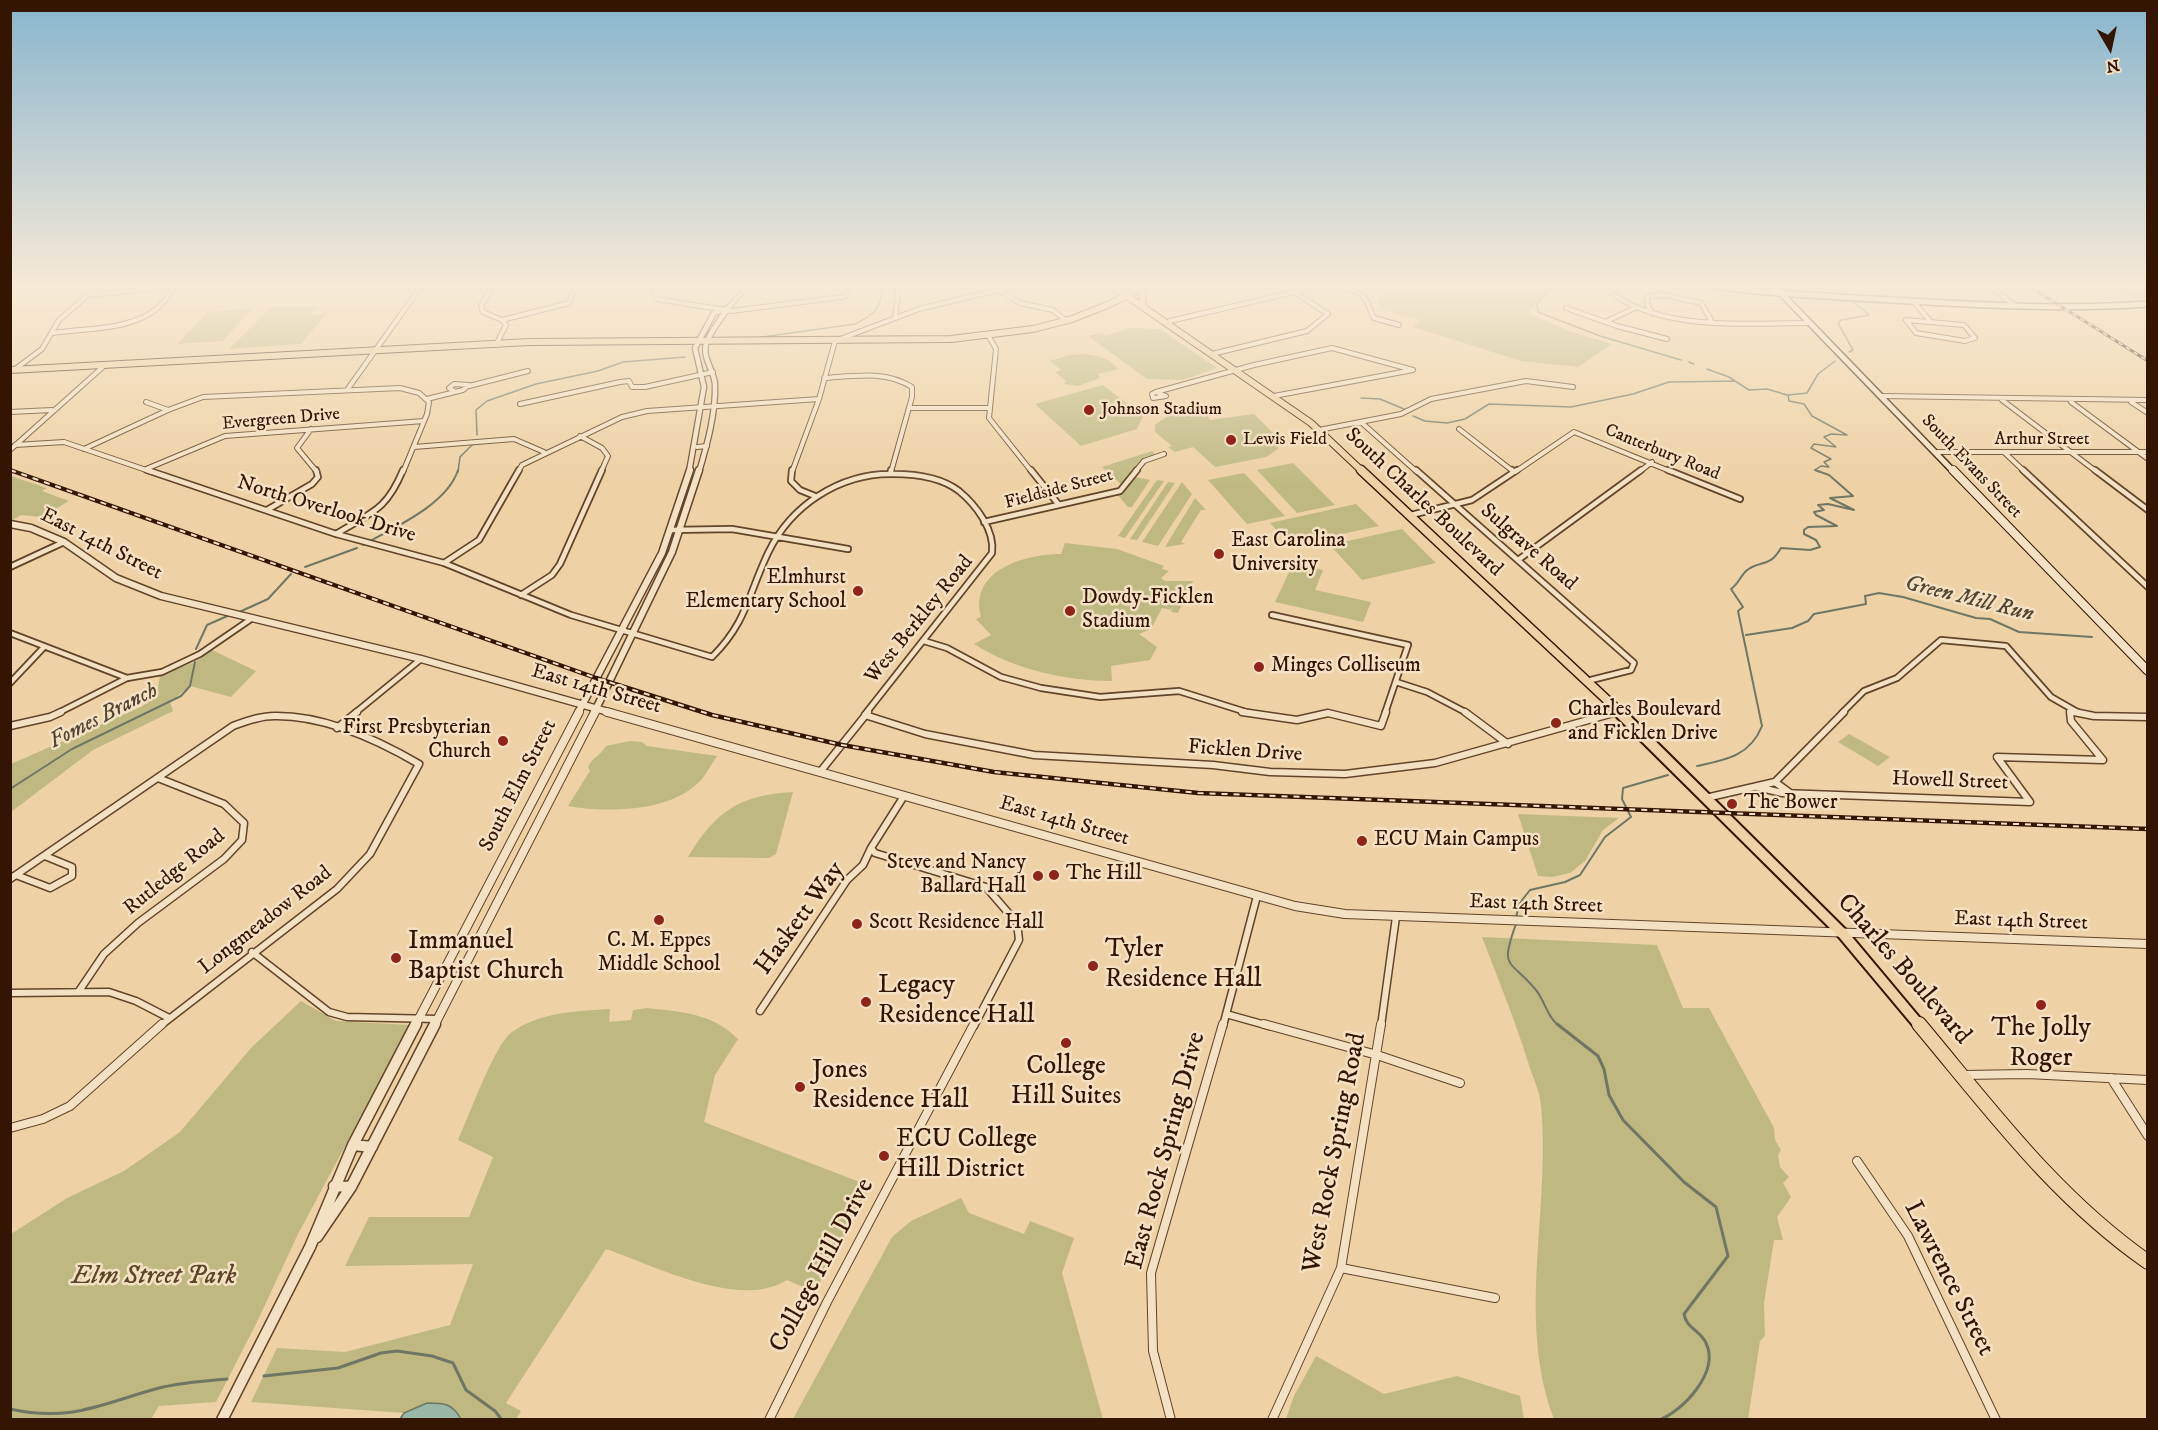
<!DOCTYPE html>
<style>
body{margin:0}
#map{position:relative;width:2158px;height:1430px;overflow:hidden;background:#eed1a4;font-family:"IM FELL DW Pica",serif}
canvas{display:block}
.frame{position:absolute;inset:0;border:12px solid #331501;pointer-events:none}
.north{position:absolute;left:2080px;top:18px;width:60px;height:60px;-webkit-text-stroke:4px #f4e1c4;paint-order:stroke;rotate:171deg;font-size:16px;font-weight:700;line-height:24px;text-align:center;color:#331501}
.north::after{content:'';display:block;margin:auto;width:21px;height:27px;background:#331501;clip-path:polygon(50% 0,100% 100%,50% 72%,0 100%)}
</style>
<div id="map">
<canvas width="2158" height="1430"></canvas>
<div class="frame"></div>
<div class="north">N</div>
</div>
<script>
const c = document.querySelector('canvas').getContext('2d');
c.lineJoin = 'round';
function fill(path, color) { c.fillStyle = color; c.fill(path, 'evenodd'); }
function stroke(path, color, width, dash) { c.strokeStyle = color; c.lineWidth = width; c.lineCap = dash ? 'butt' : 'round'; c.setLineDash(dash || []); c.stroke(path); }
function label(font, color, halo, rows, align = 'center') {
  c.font = font + ' "IM FELL DW Pica",serif'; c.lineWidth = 5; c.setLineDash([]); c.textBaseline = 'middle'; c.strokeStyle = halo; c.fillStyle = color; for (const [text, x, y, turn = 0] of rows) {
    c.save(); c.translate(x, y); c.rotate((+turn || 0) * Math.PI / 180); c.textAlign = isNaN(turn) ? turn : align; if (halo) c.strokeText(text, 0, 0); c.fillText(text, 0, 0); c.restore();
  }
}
fill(new Path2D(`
 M1392 285 1552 286 1528 313 1570 331 1612 344 1578 367 1521 361 1413 327 1420 320 1380 309 1377 300Z
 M2104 285H2147V298L2137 299Z
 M272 307H316L309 316 328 312 301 344 229 349Z
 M252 309 223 341 177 344 208 312Z
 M1129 328 1160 329 1217 368 1183 380 1147 379 1088 336 1102 333 1106 336Z
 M1069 355C1086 353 1107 354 1118 369L1098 374 1100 378 1078 386 1064 384 1066 381 1055 372 1061 370 1050 361Z
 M1103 385 1143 416 1137 429 1081 446 1035 404Z
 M1208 409 1206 414 1210 420 1254 414 1278 438V449L1266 457 1215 467 1193 447 1175 452 1168 447 1172 446 1155 432V425L1169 415 1167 413Z
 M1152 451 1156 455 1141 460 1122 485 1102 467Z
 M1293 463 1335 505 1297 513 1257 470Z
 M1244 473 1285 516 1247 524 1208 480Z
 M11 476 47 488 42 491 69 501 42 517 21 515 11 521Z
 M1135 477 1150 480 1132 507H1128L1117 494 1125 491Z
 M1157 480 1164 481 1125 538 1118 536Z
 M1168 482 1175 483 1137 540 1130 539Z
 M1182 482 1192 494 1158 546 1142 542Z
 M1195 498 1206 510H1201L1181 542 1185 544 1165 547Z
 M1356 504 1379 526 1291 545 1270 523Z
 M1402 529 1436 563 1362 580 1330 545Z
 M1065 543 1117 549 1164 566 1162 569 1169 571 1161 578 1165 581H1193L1178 613 1171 612 1173 607 1171 610 1162 608 1151 629 1139 634 1157 647 1150 660 1111 666 1112 681C1066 681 1013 669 974 644L991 635 976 619 981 617C969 570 1025 554 1061 554Z
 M1293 564 1323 570 1315 590 1371 602 1363 622 1275 602Z
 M212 650 256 671 231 697 190 686 170 702 173 711 93 750 11 812V764L143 706 158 688 160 675 195 662Z
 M1849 734 1890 757 1878 766 1838 742Z
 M630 741 642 742 647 746 717 756C711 764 706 776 698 783 669 812 605 813 568 806L590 771 588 767C593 757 601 755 606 746Z
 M793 792 776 854 769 858 688 857C716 811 739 795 793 792Z
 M1518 814 1619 818 1603 830 1585 861 1570 873 1552 877 1538 876Z
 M1482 937 1657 945 1683 1008H1709L1774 1128 1775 1140 1781 1150 1778 1155 1780 1167 1789 1177 1783 1183 1791 1197 1777 1217 1783 1240H1774L1764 1303 1765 1336 1760 1341 1748 1419H1554C1516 1318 1551 1210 1541 1106 1540 1091 1532 1076 1528 1062 1515 1020 1498 979 1482 937Z
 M301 1001 336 1021 410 1025 298 1234 257 1322 216 1402 159 1406 151 1419H11V1234L67 1198 124 1171 180 1132 251 1048Z
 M647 1008C682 1012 712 1013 738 1039L715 1075 704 1122 870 1186 815 1292 787 1280C740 1310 655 1266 606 1249L506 1403 521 1411 516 1419H461L455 1410 427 1403 404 1413 251 1402 277 1348 345 1352 450 1325 473 1264 345 1266 369 1217H469L493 1157 458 1140C469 1117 494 1045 512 1032 541 1012 576 1011 610 1009L609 1022 631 1020 633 1010Z
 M961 1198 969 1213 1024 1234 1030 1221 1074 1238 1062 1273 1103 1419H793L892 1237 911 1221Z
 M1316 1356 1384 1394 1457 1376 1520 1396 1524 1419H1286L1294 1396Z`), '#bfb981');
const water = new Path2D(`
 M427 1403C444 1403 452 1403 461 1419H400L404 1413Z`);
fill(water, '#99b7a6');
stroke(water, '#707664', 1.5);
stroke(new Path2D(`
 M1548 285 1552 286 1537 304 1538 312 1600 336 1681 360
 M1832 285 1843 292
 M755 338 855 324C877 313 880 309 883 285
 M1849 352 1853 350 1838 323 1841 320 1869 315 1850 299
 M1689 362 1694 364
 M1707 369 1729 377 1749 390 1767 389 1787 395
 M1361 398 1380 399 1404 409
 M1413 416 1425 421 1447 423 1465 419 1489 404 1571 407 1633 394 1669 382 1735 381
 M477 435 476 410 487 401 536 384 598 371 623 362 685 357
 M458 472 460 457 474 443
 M1820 472 1815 470 1821 466 1829 467 1824 462 1831 459 1811 448 1814 444 1836 447 1824 437 1831 434 1847 435 1812 416 1804 404 1789 401 1788 395 1807 393 1818 374 1835 361`), '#707664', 1.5);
stroke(new Path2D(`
 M363 545C393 528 447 505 458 470
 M305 567 357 548
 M237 613 268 599 291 574
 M1746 635 1792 628 1808 621 1814 614 1866 604 1865 596 1879 593 1903 597 1976 618 1990 619 2019 632 2092 637
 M196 649 207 625 232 614
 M1697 766C1726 760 1750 756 1762 726L1738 611 1743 607 1731 589C1738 584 1740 577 1746 571 1760 559 1769 569 1781 548L1810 550 1820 547 1816 540 1804 534V530L1808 527 1837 526 1816 515 1814 512 1824 510 1818 505 1828 504 1854 510 1830 498 1853 496 1829 475 1815 470
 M10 789 72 749 181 696 190 686 195 662
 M1516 918 1519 904 1530 890 1565 882 1580 875 1605 837 1631 817 1622 799 1623 788 1668 775
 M1516 924C1499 971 1510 958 1536 990 1545 1001 1547 1017 1559 1026`), '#707664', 2);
stroke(new Path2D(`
 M1557 1024 1598 1056 1604 1069 1609 1095 1623 1120 1684 1182 1716 1207 1728 1256 1684 1314C1686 1328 1701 1331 1706 1343 1720 1372 1683 1411 1659 1420
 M264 1376 338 1368 381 1353 397 1351 432 1356 453 1363 466 1390 495 1411 502 1420
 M10 1409C74 1423 104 1402 163 1387 184 1382 206 1381 227 1379`), '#707664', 3);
const minorFar3 = new Path2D(`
 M493 285 481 306 483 312 502 320 506 325 496 345
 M659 285 655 295 657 299 731 311 842 297 847 295 849 285
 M1609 285 1607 290C1661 332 1743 323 1808 323
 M1988 285 2014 305
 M1000 291 1020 303 1053 310 1064 319
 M92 295 183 285
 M1913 301 1931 322
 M728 308 749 285
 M1566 308 1617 326 1667 339
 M1652 313 1647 304 1648 296 1665 295 1701 303 1711 320
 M895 317 899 285
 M502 320 569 303 576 285
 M1906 320 1964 325 1975 338 1965 341 1916 333Z
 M1170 321 1311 288C1328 286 1355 284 1366 300 1370 306 1370 312 1374 318L1399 325
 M1605 322 1635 308
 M53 333C94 327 155 332 173 286
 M988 335 996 349 989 418 1032 472
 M1212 354 1307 331 1328 314 1294 292
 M14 370 42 349 59 320 100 285
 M824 378C854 376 885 370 912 387V397L891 472
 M469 386 528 371
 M347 390 422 285
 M1156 392 1254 365 1332 348 1413 370 1274 396
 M1156 392 1166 396 1153 398 1152 394Z
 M1882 396 2148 400
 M427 399 463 390 469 385 454 384 449 388 454 391
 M2002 400 2097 472
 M146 402 168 410
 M2071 402 2148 459
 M2131 402 2148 413
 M520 404 620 382 629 381 632 387H645L713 372
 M909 408H989
 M10 412 52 410
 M1361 422 1417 472
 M311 429 297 448 317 472
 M1459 429 1514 472
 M1319 430 1401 414 1431 399 1526 381 1573 387
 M580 436 602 448 608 456 601 472
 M15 445 64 442 152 472
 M414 447 514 439 544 452
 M697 447 707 446
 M84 449 168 410 203 397 400 388 419 393 429 402 427 414 403 472
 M10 450 105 365
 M1937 452H2148
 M2005 453 2025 472
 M146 469 225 436 424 421
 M518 472 522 465 622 417 647 411 819 399
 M792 472 819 399 835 341 919 309 1019 285
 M1135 472 1144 461 1164 454
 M1515 472 1574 432 1672 472
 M1639 472 1652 462`);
const minorFar2 = new Path2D(`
 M147 470 336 534 444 563 571 615 712 657C747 622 748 595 768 553 791 505 840 473 893 474 914 474 941 477 959 491 976 505 995 530 992 553L866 713
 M792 470 791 481 800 490 815 496
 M1031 470 1059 505
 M1416 470 1634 663 1631 670 1587 681
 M1512 470 1514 472
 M1668 470 1740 499
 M2023 470 2148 587
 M2095 470 2148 510
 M890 474 891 470
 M267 510 312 484 318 477 316 470
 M1411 515 1472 500 1517 470
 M984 522 1120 491 1137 470
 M671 530 732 529 848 549
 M336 534C372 512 386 511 403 470
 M1518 560 1641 470
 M444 563 479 540 519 470
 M10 567 64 542
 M521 595 552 575 560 564 602 470
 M1272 615 1408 645 1385 713
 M10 633 127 678
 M924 641 947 648 1001 677 1041 688 1100 697 1179 691 1249 713
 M1396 682 1427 692 1467 713
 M10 683 44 647
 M2070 710V713
 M58 713 127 678 162 672 200 654 251 619
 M355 713 421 659
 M1612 713 1619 711
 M1842 713 1864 691 1897 678 1941 640 2006 646 2051 697 2079 713`);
const minorFar1 = new Path2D(`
 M1242 712 1297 720 1328 713 1381 726 1386 712
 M1465 712 1508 744
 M2074 712 2094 716 2148 717
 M865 715 925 734 1034 755 1213 765 1270 772 1345 774 1435 763 1617 712
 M10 726 50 717 61 712
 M337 728 357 712
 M820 772 868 712
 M1775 782 1790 793
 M1757 787 1782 793 2030 802 1997 757 2103 760 2071 721 2070 712
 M904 796 871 848 875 853 986 887 1017 923 1019 940 974 1026
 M1710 797 1775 782 1844 712
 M16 875 50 888 72 876V867L45 856
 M10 879 233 726C246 721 260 716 274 716 323 715 378 740 419 764L370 854 337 889 160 1026
 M252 952 329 1012 347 1017 437 1019
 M79 991 104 954 138 923 224 859 242 840 244 823 224 804 158 778
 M10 993 109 992 136 1001 169 1018
 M760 1011 847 880 863 865 871 848
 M1226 1014 1269 1026
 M1223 1026 1257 896
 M1381 1026 1396 917`);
const minor = new Path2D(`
 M1264 1024 1377 1055 1460 1083
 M1963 1075 2027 1074 2148 1080
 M2111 1078 2148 1136
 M10 1128 43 1119 70 1106 162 1024
 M1857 1161 1908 1236 1996 1420
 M1341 1268 1495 1298
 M769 1420 827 1302 974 1024
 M1171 1420 1153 1351 1151 1273 1223 1024
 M1272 1420 1341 1268 1381 1024`);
const tertiaryFar3 = new Path2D(`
 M689 472 704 387 695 348 714 313 728 308
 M699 472C707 445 716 413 715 384 714 371 702 357 706 344 710 332 721 319 728 308`);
const tertiaryFar2 = new Path2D(`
 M10 524 31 528 64 542 116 578 161 596 421 659 612 713
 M578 713 662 553 690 470
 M594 713 672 552 699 470`);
const tertiaryFar1 = new Path2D(`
 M607 712 1295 906 1345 914 2148 944
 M415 1026 579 712
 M434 1026 595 712`);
const tertiary = new Path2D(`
 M353 1145 372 1147
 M334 1186 351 1187
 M317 1237 351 1187 435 1024
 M222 1420 310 1247 353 1145 416 1024`);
const secondaryFar1 = new Path2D(`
 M1711 285C1771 295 1832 296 1893 300 1978 305 2063 310 2148 304
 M1773 285 1954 472`);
const secondary = new Path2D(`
 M1953 470 2148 671`);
const primaryFar3 = new Path2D(`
 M1111 285 1311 423 1363 472`);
const primaryFar2 = new Path2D(`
 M1361 470 1621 713`);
const primaryFar1 = new Path2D(`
 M1619 712 1843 934 1920 1026`);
const primary = new Path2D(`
 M1919 1024C1991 1110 2055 1197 2148 1262`);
const trunk = new Path2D(`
 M1142 287 1143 306
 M10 370 529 342 951 339 1033 329 1072 319 1110 304 1146 285`);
stroke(minorFar3, '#62442a', 6);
stroke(minorFar2, '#62442a', 8);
stroke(minorFar1, '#62442a', 9);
stroke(minor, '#62442a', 10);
stroke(tertiaryFar3, '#62442a', 7);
stroke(tertiaryFar2, '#62442a', 9);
stroke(tertiaryFar1, '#62442a', 10);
stroke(tertiary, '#62442a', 13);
stroke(secondaryFar1, '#331501', 8);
stroke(secondary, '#331501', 10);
stroke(primaryFar3, '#331501', 8);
stroke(primaryFar2, '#331501', 11);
stroke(primaryFar1, '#331501', 14);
stroke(primary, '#331501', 16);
stroke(trunk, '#331501', 8);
stroke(minorFar3, '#f4e1c4', 4);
stroke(minorFar2, '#f4e1c4', 4.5);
stroke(minorFar1, '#f4e1c4', 6);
stroke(minor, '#f4e1c4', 8);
stroke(tertiaryFar3, '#f4e1c4', 4.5);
stroke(tertiaryFar2, '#f4e1c4', 6);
stroke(tertiaryFar1, '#f4e1c4', 8);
stroke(tertiary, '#f4e1c4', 10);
stroke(secondaryFar1, '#f4e1c4', 5);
stroke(secondary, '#f4e1c4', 8);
stroke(primaryFar3, '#eed1a4', 6);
stroke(primaryFar2, '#eed1a4', 8);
stroke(primaryFar1, '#eed1a4', 10);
stroke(primary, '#eed1a4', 14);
stroke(trunk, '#eed1a4', 6);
const railFar1 = new Path2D(`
 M2027 285 2148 361
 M10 470 15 472`);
const rail = new Path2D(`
 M10 470 596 678 712 715 842 745 994 772 1198 793 2148 829`);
stroke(railFar1, '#331501', 3);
stroke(rail, '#331501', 4.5);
stroke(railFar1, '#f4e1c4', 1.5, [4.5]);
stroke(rail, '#f4e1c4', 2, [6]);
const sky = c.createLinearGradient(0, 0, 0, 485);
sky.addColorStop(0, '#88b5ce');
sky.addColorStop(0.59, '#f7ead6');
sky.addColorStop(1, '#f7ead600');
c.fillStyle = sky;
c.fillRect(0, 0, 2158, 485);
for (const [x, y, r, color] of [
 [1089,410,6,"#8f2418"],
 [1231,440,6,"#8f2418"],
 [1219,554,6,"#8f2418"],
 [858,591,6,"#8f2418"],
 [1070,611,6,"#8f2418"],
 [1259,667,6,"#8f2418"],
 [1556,723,6,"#8f2418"],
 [503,741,6,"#8f2418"],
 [1732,804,6,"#8f2418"],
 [1362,841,6,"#8f2418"],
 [1054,875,6,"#8f2418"],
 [1038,876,6,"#8f2418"],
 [659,920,6,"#8f2418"],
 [857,924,6,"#8f2418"],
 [396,958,6,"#8f2418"],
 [1093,966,6,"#8f2418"],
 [866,1002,6,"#8f2418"],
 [2041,1005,6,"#8f2418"],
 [1066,1043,6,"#8f2418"],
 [800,1087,6,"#8f2418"],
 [884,1156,6,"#8f2418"]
]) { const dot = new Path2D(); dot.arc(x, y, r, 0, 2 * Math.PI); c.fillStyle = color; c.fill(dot); stroke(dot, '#f4e1c4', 2); }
label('18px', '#331501', '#f4e1c4', [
 ["Johnson Stadium",1101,410],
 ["Lewis Field",1243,440]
], 'left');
label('18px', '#331501', '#f4e1c4', [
 ["Evergreen Drive",281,420,-5],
 ["Arthur Street",2042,440],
 ["Canterbury Road",1662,453,22],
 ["South Evans Street",1971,467,46],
 ["Fieldside Street",1059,490,-15]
]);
label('21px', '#331501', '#f4e1c4', [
 ["South Charles Boulevard",1423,503,43],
 ["North Overlook Drive",326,510,17],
 ["East 14th Street",101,545,27],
 ["Sulgrave Road",1528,548,41],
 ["West Berkley Road",920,620,-51],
 ["East 14th Street",596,690,16],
 ["Ficklen Drive",1245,752,4],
 ["Howell Street",1950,782,2],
 ["South Elm Street",519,786,-63],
 ["East 14th Street",1064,822,16],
 ["Rutledge Road",175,873,-39],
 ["East 14th Street",1536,905,2],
 ["Longmeadow Road",266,921,-38],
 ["East 14th Street",2021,922,2]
]);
label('21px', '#331501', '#f4e1c4', [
 ["East Carolina",1231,542],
 ["University",1231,566],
 ["Elmhurst",846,579,"right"],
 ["Elementary School",846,603,"right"],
 ["Dowdy-Ficklen",1082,599],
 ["Stadium",1082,623],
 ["Minges Colliseum",1271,667],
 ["Charles Boulevard",1568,711],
 ["and Ficklen Drive",1568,735],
 ["First Presbyterian",491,729,"right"],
 ["Church",491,753,"right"],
 ["The Bower",1744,804],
 ["ECU Main Campus",1374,841],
 ["Steve and Nancy",1026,864,"right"],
 ["Ballard Hall",1026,888,"right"],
 ["The Hill",1066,875],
 ["Scott Residence Hall",869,924],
 ["C. M. Eppes",659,942,"center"],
 ["Middle School",659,966,"center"]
], 'left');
label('italic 22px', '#524633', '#f4e1c4', [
 ["Green Mill Run",1969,600,14],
 ["Fomes Branch",104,717,-27]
]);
label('26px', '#331501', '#f4e1c4', [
 ["Haskett Way",801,919,-54],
 ["Charles Boulevard",1903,970,49],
 ["East Rock Spring Drive",1167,1151,-75],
 ["West Rock Spring Road",1336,1153,-79],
 ["College Hill Drive",823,1266,-62],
 ["Lawrence Street",1948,1279,63]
]);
label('26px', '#331501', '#f4e1c4', [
 ["Immanuel",408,943],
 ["Baptist Church",408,973],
 ["Tyler",1105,951],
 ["Residence Hall",1105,981],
 ["Legacy",878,987],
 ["Residence Hall",878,1017],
 ["The Jolly",2041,1030,"center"],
 ["Roger",2041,1060,"center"],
 ["College",1066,1068,"center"],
 ["Hill Suites",1066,1098,"center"],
 ["Jones",812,1072],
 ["Residence Hall",812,1102],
 ["ECU College",896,1141],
 ["Hill District",896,1171]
], 'left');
label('italic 26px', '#5d4627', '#f4e1c4', [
 ["Elm Street Park",154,1278]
]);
</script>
